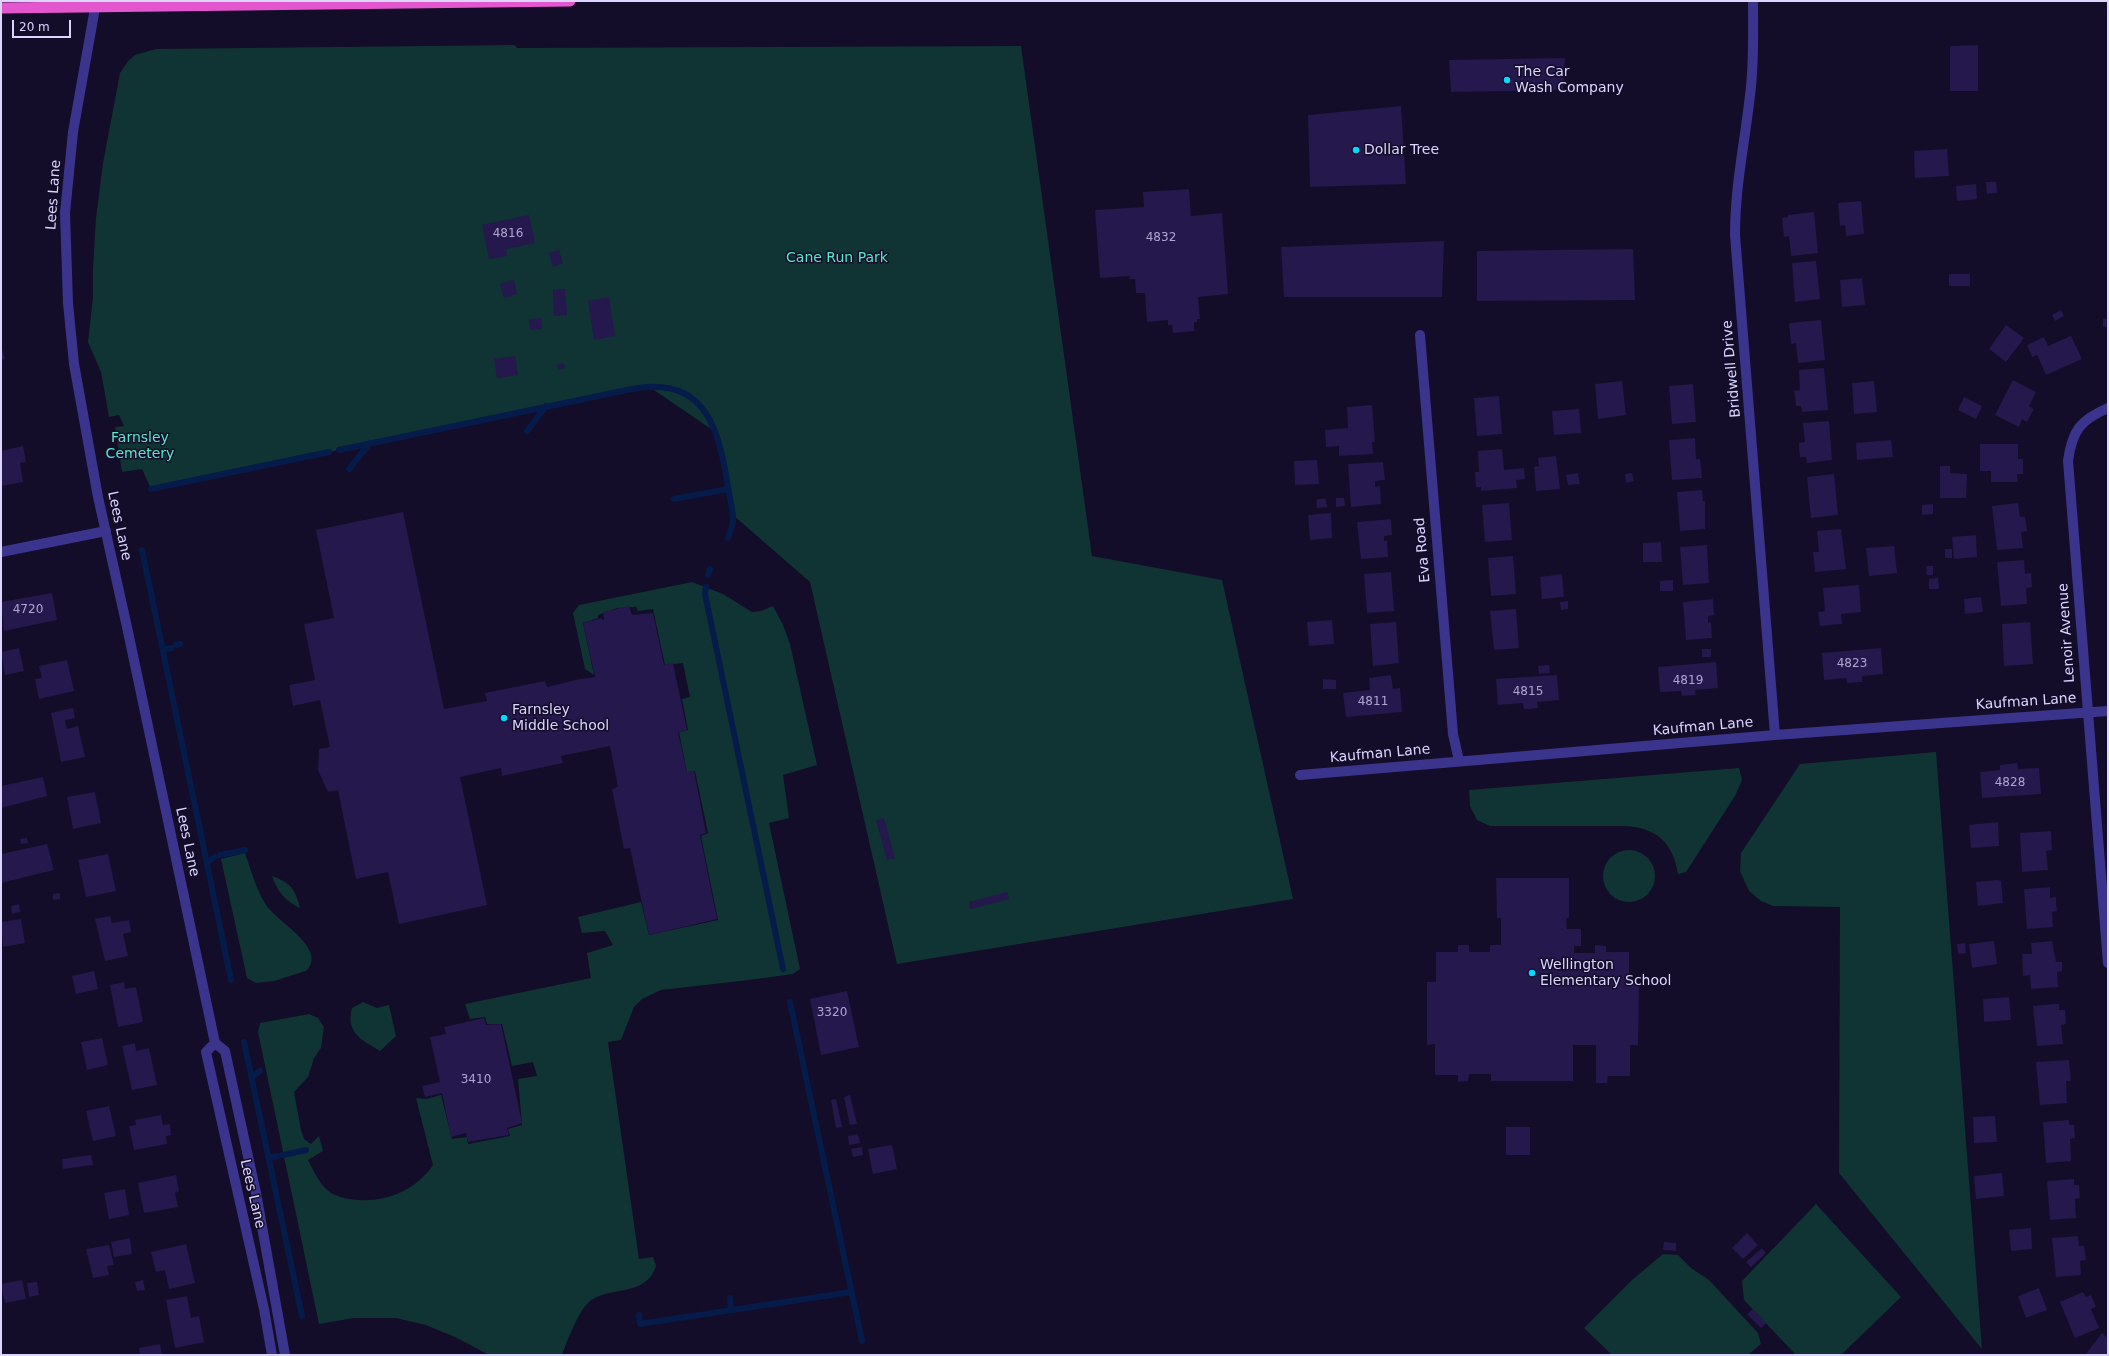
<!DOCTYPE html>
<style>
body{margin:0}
#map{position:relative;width:2109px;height:1356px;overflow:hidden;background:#130d29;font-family:"DejaVu Sans",sans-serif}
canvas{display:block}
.frame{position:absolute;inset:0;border:2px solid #dcd5ff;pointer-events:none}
.scale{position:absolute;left:12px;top:20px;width:59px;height:18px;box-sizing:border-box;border:2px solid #dcd5ff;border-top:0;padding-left:5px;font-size:12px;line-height:14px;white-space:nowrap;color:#dcd5ff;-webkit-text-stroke:3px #130d29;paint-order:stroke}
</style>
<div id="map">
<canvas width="2109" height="1356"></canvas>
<div class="frame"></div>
<div class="scale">20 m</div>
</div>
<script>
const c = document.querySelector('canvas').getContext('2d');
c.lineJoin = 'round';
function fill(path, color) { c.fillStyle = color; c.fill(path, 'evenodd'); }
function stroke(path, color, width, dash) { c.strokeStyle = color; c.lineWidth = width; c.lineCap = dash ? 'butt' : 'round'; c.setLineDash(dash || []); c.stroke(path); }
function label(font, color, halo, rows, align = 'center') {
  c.font = font + ' "DejaVu Sans",sans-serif'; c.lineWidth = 3; c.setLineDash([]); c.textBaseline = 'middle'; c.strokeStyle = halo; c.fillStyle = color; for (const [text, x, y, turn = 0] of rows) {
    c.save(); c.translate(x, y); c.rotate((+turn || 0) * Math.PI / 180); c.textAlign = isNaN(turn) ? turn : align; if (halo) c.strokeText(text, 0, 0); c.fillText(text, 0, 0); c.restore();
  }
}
fill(new Path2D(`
 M515 45 517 48 1021 46 1092 556 1222 580 1293 899 897 964 810 582 733 515 717 433 648 386 151 489 142 469 122 472 115 427 124 426 119 415 109 417 101 372 88 342 93 297V268L96 218 103 163 120 73 128 61 135 55 156 49Z
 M692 582 723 594 752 612 761 611 773 606 783 625 790 644 817 765 783 775 789 818 769 823 800 969 793 974 749 980 661 990 642 999 634 1007 621 1040 608 1042 639 1259 653 1257 656 1266C645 1299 609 1284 588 1303 579 1311 566 1343 562 1355H489L457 1338 426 1325 396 1318H354L319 1324 258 1032 260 1023 309 1014 318 1018 324 1027 321 1048 314 1058 308 1077 294 1092 301 1130 304 1139 311 1144 319 1136 323 1151 308 1160C314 1172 320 1185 331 1193 340 1198 348 1199 358 1200 387 1202 416 1190 433 1165L416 1098 426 1099 441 1095 452 1139 467 1137 468 1144 510 1136 508 1129 522 1125 518 1079 537 1076 533 1062 512 1066 502 1024H487L485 1017 470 1019 465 1004 591 978 587 953 613 945 605 931 582 933 578 917 641 902 649 935 718 920 701 836 708 833 695 771 687 772 679 732 688 730 682 699 690 697 683 663 665 665 653 609 638 611 636 607 617 608 598 615V618L583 623 594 675 585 669 573 613 579 605Z
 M1936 752 1982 1349 1839 1173 1840 907 1773 906 1761 901 1749 891 1740 871 1741 853 1800 764Z
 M1739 768 1742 780 1735 796 1686 872 1678 874C1673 842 1656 827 1623 826H1490L1477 820 1470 806 1469 790Z
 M1603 876a26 26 0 1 1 52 0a26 26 0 1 1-52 0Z
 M245 853C251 870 256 889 266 905 276 921 329 949 306 971L274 981 256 983 247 978 221 859Z
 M272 876C291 883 295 889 300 908 286 902 277 891 272 876Z
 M363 1002 377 1008 389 1005 396 1036 380 1051C362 1040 345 1033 352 1008Z
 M1816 1204 1901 1297 1841 1355H1796L1744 1300 1742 1281Z
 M1663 1254 1678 1255 1691 1268 1709 1280 1758 1333 1761 1344 1748 1355H1612L1584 1328 1632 1280Z`), '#103333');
stroke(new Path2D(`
 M527 431 546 406
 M339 450 632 389C720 372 721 453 733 515V523L728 538
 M349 469 370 443
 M151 489 329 452
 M674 499 728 489
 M142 550 231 980
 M708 575 710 569
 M706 587 705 594 783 969
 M176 645 180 644
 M163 650 171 648
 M220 855 245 850
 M207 862 215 857
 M790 1002 862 1341
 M244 1042 302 1316
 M252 1077 260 1071
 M283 1155 306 1150
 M269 1158 278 1156
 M730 1298 731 1310
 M639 1315 640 1324 851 1292`), '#051c4a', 6);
fill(new Path2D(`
 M1978 45V91H1950V46Z
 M1565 58 1563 90 1451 92 1449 60Z
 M1401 106 1406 184 1310 187 1308 115Z
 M1947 149 1949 176 1915 178 1914 151Z
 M1986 182H1996L1997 193 1987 194Z
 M1976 184 1977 199 1957 201 1956 186Z
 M1189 189 1191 216 1222 213 1228 294 1198 297 1200 319H1197V322H1194V331L1173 333 1172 325H1168V320L1147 322 1145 293H1136L1135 279H1129L1130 276 1100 278 1095 210 1144 207 1143 192Z
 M1861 201 1864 234 1846 236 1845 225 1840 226 1838 203Z
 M1814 212 1818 253 1791 256 1789 236 1784 237 1782 218 1788 217V215Z
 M529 215 535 243 506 249 507 256 489 259 482 225Z
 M1444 241 1442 297H1284L1281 247Z
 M1633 249 1635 300 1477 301V251Z
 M559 250 563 263 553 267 549 253Z
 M1816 261 1820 299 1795 302 1792 263Z
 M1949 274H1970V286H1949Z
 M1862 278 1865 305 1842 307 1840 280Z
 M514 280 517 294 504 298 500 284Z
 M565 289 567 315 554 316 553 290Z
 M609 297 615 336 594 340 588 301Z
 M2061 310 2064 316 2055 321 2052 315Z
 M541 318 542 329 530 330 529 319Z
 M2103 319H2108V327H2103Z
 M1821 320 1825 360 1798 363 1796 343 1791 344 1789 323Z
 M2006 325 2024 338 2006 362 1989 349Z
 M2071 336 2082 359 2046 375 2037 355 2032 357 2027 345 2044 337 2048 346Z
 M1 346 5 359 1 360Z
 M515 356 518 375 497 378 494 359Z
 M563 363 565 368 559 370 557 365Z
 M1824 368 1828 410 1802 412 1801 406H1796L1795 395 1794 391 1800 390 1799 370Z
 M2013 380 2036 392 2029 406 2034 409 2027 422 2022 419 2019 427 1995 415Z
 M1622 381 1626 415 1598 419 1595 384Z
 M1874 381 1877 412 1854 414 1852 383Z
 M1693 384 1696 422 1672 424 1669 386Z
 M1499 396 1502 434 1477 436 1474 398Z
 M1964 397 1982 406 1976 419 1958 410Z
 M1372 405 1375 442H1372L1373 454 1339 456V446L1326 447 1325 430 1348 428 1347 407Z
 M1579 409 1581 433 1554 435 1552 411Z
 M1829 421 1832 460 1807 463 1806 457H1800L1799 448V443L1805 442 1803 423Z
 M1695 438 1696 459H1700L1702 478 1672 480 1669 440Z
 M1891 440 1893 457 1857 460 1856 443Z
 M1980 444H2018V459H2023V474H2017L2018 482H1991V471H1980Z
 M23 446 26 462 20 463 23 482 1 486V451Z
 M1502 449 1504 470 1524 468 1525 479 1516 480 1517 488 1481 491V487H1476L1475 472H1479L1478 451Z
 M1556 456 1560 489 1536 491 1534 467 1539 466 1538 458Z
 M1317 460 1319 484 1295 485 1294 461Z
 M1383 462 1385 480 1375 481V487L1380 486 1381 504 1351 507 1348 464Z
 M1940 466H1950V473L1967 474 1966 498H1940Z
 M1578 473 1580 484 1568 485 1566 475Z
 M1632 473 1634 481 1626 483 1625 474Z
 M1834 474 1838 515 1811 518 1807 477Z
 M1702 490 1703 501H1705V529L1680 531 1677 492Z
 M1336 498H1344L1345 506 1336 507Z
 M1317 499H1326L1327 507 1317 508Z
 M1509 503 1512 540 1485 542 1482 505Z
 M2018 503 2020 517H2025L2027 531 2021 532 2023 548 1997 550 1992 506Z
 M1933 504V514L1922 515V505Z
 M403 512 444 709 487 701 485 693 545 681 547 687 580 679 595 677 583 623 602 618V620L604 619 603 612 629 606 632 615 653 613 664 665 673 663 687 730 678 732 687 772 694 771 706 833 700 835 717 919 649 935 630 848 624 849 612 789 618 787 610 746 561 756 563 763 502 776 501 768 460 777 487 905 399 924 388 872 356 879 338 790 328 792 318 770 319 749 330 747 320 700 293 706 289 685 315 680 304 624 334 618 316 530Z
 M1331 513 1332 538 1310 540 1308 515Z
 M1391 519 1392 535 1384 536V541H1387L1388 557 1361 559 1357 522Z
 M1841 529 1846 569 1815 572 1813 552H1819L1817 531Z
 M1976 535 1977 557 1954 559 1952 537Z
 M1661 542 1662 562H1643V543Z
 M1707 545 1709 583 1683 585 1680 547Z
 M1894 546 1897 573 1869 576 1866 548Z
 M1945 549H1952V558H1945Z
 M1513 556 1516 594 1491 596 1488 558Z
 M2024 560 2025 574 2031 573 2032 587 2026 588 2027 604 2001 606 1997 562Z
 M1926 566H1933V575H1927Z
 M1391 572 1394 611 1367 613 1364 574Z
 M1562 574 1564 597 1542 599 1540 577Z
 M1938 578 1939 589H1929V579Z
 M1673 580V591H1660V581Z
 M1859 585 1861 612 1841 614 1842 624 1820 626 1818 612 1825 611 1823 588Z
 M52 593 57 620 4 631 1 602Z
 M1981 597 1983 612 1965 614 1964 599Z
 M1713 599 1714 615 1708 616V623L1711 622 1712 638 1686 640 1683 602Z
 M1568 601V609L1561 610 1560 602Z
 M1516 609 1519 648 1494 650 1490 611Z
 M1332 620 1334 644 1309 646 1307 622Z
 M1396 622 1399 663 1373 666 1370 624Z
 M2030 622 2033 664 2004 666 2002 624Z
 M19 648 24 671 5 675 1 652Z
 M1881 648 1883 674 1862 676V682L1847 683 1846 678 1824 680 1822 653Z
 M1702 649H1711V657H1702Z
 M67 660 74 691 39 699 35 679 42 678 39 666Z
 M1716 662 1718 688 1695 690 1696 695 1682 696 1681 691 1660 692 1658 667Z
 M1549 665 1550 673 1539 674 1538 666Z
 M1391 675 1393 689 1400 688 1402 712 1346 717 1343 693 1370 690 1369 678Z
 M1557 675 1559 700 1537 702 1538 708 1530 709H1524L1523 703 1498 705 1496 679Z
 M1323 679 1336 680V689H1323Z
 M73 708 75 718 65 720 67 729 78 726 85 757 61 762 51 713Z
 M2017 763 2018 769 2039 768 2041 794 1982 798 1980 772 2000 770V765Z
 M43 777 47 796 1 808V786Z
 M95 792 101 823 73 829 67 797Z
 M884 818 895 858 887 860 876 820Z
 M1998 822 1999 846 1971 848 1969 825Z
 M2051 831 2052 850 2046 851 2048 870 2022 872 2020 833Z
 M27 838 28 843 21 844 20 839Z
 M47 844 54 870 1 883V854Z
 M108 854 116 891 86 897 78 860Z
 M1496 878H1569V917L1566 919 1567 929H1581V946H1574V953H1595V945L1606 946V952H1629V983H1639L1638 1045H1630V1076H1608L1607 1083H1596V1045H1573V1081H1491V1074H1469L1468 1081 1458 1082V1075H1435V1044L1427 1045V982H1436V952H1458V945H1469V952H1490V945H1501V918H1497V915Z
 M1997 880 2001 881 2003 903 1978 906 1976 882Z
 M2050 887V898L2056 897V904L2057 911 2052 912 2053 927 2027 929 2024 889Z
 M1007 892 1009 899 970 909 969 902Z
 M60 893V899L53 900V894Z
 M19 904 20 912 12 914 11 906Z
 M110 916 112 923 129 920 131 932 123 934 128 956 105 961 95 919Z
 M21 919 25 943 3 947 1 922Z
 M1994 941 1997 964 1972 968 1969 944Z
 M2052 941 2056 962H2062V971L2057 972 2058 987 2031 989 2030 975 2023 976 2022 954H2032L2031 943Z
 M1965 943 1966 953 1958 954 1957 944Z
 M94 971 98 989 76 994 72 976Z
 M124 982 125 989 136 987 143 1022 118 1027 110 985Z
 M847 991 859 1047 821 1055 810 999Z
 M2009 997 2011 1020 1984 1022 1983 999Z
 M2054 1004H2059V1010H2065L2066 1024 2061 1025 2063 1044 2037 1046 2033 1006Z
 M484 1018 486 1025 501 1024 522 1123 507 1128 509 1135 468 1142 466 1133 451 1137 442 1093 425 1097 422 1086 440 1082 430 1037 446 1034 444 1027Z
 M102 1038 108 1065 87 1070 81 1042Z
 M135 1043 136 1051 149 1048 157 1085 132 1090 122 1046Z
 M2069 1060 2071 1081H2066L2067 1103 2040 1105 2036 1062Z
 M850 1095 857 1124 850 1125 844 1097Z
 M836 1099 842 1127 836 1128 831 1100Z
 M109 1106 116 1136 93 1141 86 1111Z
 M161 1115 163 1125 170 1124 171 1135 166 1136 167 1144 134 1150 129 1126 136 1125 135 1120Z
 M1995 1116 1997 1142 1974 1143 1973 1117Z
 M2069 1120V1125H2074L2075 1138 2070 1139 2071 1161 2046 1163 2043 1122Z
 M1506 1127H1530V1155H1506Z
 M858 1134 860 1143 849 1145 848 1136Z
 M892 1145 897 1169 873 1174 868 1149Z
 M862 1147 863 1155 853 1157 851 1149Z
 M91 1155 93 1165 63 1169 62 1159Z
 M2002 1173 2004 1196 1976 1199 1974 1176Z
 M176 1175 179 1191 175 1193 178 1207 144 1213 138 1183Z
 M2074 1179V1185H2079L2080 1198 2075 1199 2076 1218 2050 1220 2047 1181Z
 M125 1189 129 1215 109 1219 104 1193Z
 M2031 1228 2032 1249 2011 1251 2009 1230Z
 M1747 1233 1758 1245 1743 1259 1732 1248Z
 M2078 1236 2079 1246H2084L2086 1260 2080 1261 2081 1275 2056 1277 2052 1238Z
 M130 1238 132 1254 114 1257 111 1242Z
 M1664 1242 1676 1243V1251L1663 1250Z
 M186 1244 195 1283 169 1289 165 1270 156 1272 151 1252Z
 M109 1245 114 1265 107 1266 109 1275 93 1278 86 1249Z
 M1762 1248 1766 1253 1751 1267 1746 1262Z
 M22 1280 26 1299 5 1303 1 1284Z
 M143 1280 145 1290 137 1291 135 1282Z
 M37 1282 39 1295 29 1297 27 1283Z
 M2039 1288 2047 1310 2026 1318 2018 1296Z
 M2083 1292 2086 1297 2091 1295 2096 1307 2091 1309 2099 1328 2075 1338 2060 1302Z
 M187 1296 191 1318 199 1316 204 1342 175 1348 166 1300Z
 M1753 1309 1766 1323 1761 1328 1747 1314Z
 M2102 1333 2108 1338V1355H2085Z
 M160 1344 162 1355H140L139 1348Z`), '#24184c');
stroke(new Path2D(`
 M1753 1C1753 29 1754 58 1751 86 1746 138 1735 182 1735 235L1775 735
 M1420 335 1453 734 1459 761
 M2108 408C2080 420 2072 431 2068 461L2108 963
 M1 552 106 531
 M1300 775 1775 735 2108 711`), '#3b348c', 10);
stroke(new Path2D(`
 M95 8 73 132 65 213 68 303 74 364 98 497 127 627 215 1043 225 1051 256 1193 285 1355
 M215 1043 206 1052 264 1309 272 1355`), '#3b348c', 10);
stroke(new Path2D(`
 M1 8 570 1`), '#e456ce', 11);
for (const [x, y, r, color] of [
 [1507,80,4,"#01dbff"],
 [1356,150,4,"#01dbff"],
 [504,718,4,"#01dbff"],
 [1532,973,4,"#01dbff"]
]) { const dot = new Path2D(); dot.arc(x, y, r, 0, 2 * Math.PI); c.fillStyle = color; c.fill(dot); stroke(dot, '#130d29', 1.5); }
label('12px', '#aea6d2', null, [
 ["4816",508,234],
 ["4832",1161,238],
 ["4720",28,610],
 ["4823",1852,664],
 ["4819",1688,681],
 ["4815",1528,692],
 ["4811",1373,702],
 ["4828",2010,783],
 ["3320",832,1013],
 ["3410",476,1080]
]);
label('14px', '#dcd5ff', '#130d29', [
 ["The Car",1515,72],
 ["Wash Company",1515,88],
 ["Dollar Tree",1364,150],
 ["Farnsley",512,710],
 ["Middle School",512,726],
 ["Wellington",1540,965],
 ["Elementary School",1540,981]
], 'left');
label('14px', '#dcd5ff', '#130d29', [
 ["Lees Lane",54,195,-86],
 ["Bridwell Drive",1732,369,-95],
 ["Lees Lane",119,526,78],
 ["Eva Road",1423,550,-95],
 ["Lenoir Avenue",2067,633,-94],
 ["Kaufman Lane",2026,702,-4],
 ["Kaufman Lane",1703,727,-5],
 ["Kaufman Lane",1380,754,-5],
 ["Lees Lane",187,842,78],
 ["Lees Lane",252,1194,77]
]);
label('14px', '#56eacb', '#130d29', [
 ["Cane Run Park",837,258],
 ["Farnsley",140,438],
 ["Cemetery",140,454]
]);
</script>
